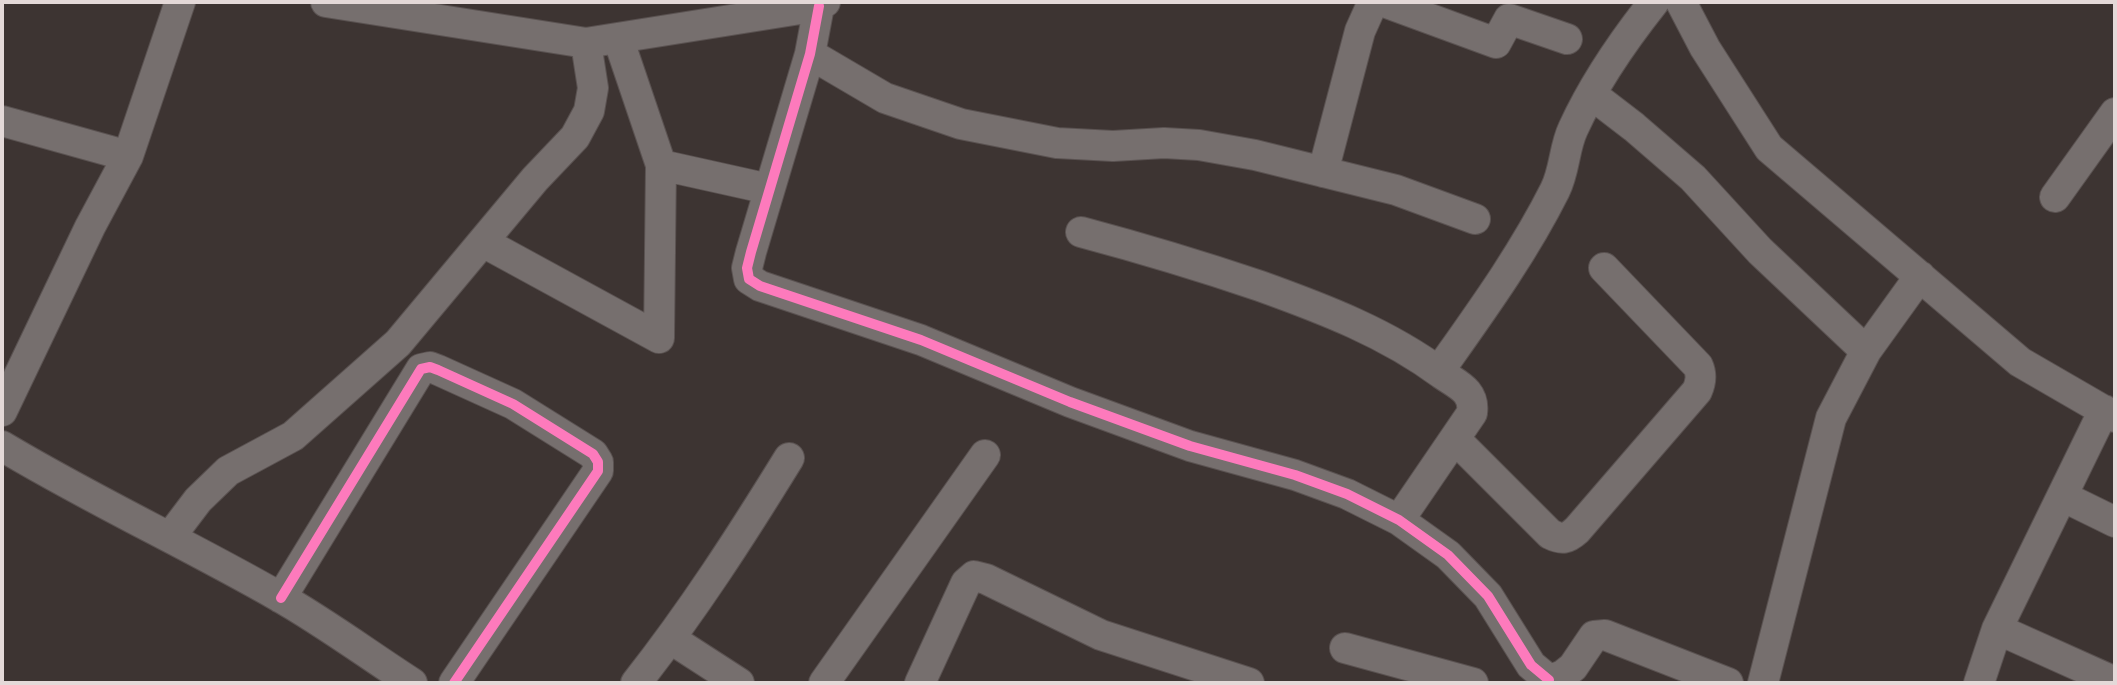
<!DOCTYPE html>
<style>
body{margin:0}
#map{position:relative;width:2117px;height:685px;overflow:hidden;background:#3d3432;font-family:Mulish,sans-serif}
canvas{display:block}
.frame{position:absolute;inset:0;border:4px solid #e4d9d8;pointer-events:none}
</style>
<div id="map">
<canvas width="2117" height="685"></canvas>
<div class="frame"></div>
</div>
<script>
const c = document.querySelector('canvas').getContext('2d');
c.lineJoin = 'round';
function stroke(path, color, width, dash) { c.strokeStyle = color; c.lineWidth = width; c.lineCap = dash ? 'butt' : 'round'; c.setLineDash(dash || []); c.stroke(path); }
const minor = new Path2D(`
 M326 2 586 43 819 6 825 2
 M1384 2 1496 43 1509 19 1567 39
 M1681 2 1705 48 1769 148 2020 362 2115 417
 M819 6 810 54 751 252 747 268 749 279 760 286 921 340 1070 402 1190 446 1295 475 1347 494 1399 520 1448 555 1488 596 1531 665 1549 680
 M810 54 885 98 961 124 1057 143 1113 146 1164 143 1199 145 1255 155 1396 190 1475 219
 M1591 94 1634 127 1693 178 1760 251 1866 351
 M2 121 128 156
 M661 165 769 189
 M1323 172 1360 31 1373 2
 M2055 197 2115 113
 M1081 232C1141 248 1201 266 1260 286 1324 309 1387 333 1442 374 1458 385 1475 391 1472 413L1399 520
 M483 242 659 338 661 165 618 38
 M1439 371C1480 313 1523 254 1555 190 1565 170 1564 148 1573 129 1594 83 1623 41 1654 2
 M2 411 90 227 128 156 180 2
 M1455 439 1550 534C1562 540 1567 539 1577 530L1697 391C1701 382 1702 375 1698 366L1604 268
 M2 446C92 500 187 544 278 596 324 622 367 654 412 683
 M2062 496 2115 522
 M170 537 198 500 228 471 293 436 398 343 535 179 575 137 589 111 593 88 586 43
 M281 598 421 369 430 367 438 370 513 404 593 454 598 462V471L454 683
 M1997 629 2115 682
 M671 639 739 683
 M1345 648 1473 683
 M636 683C692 612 741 536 789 458
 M824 683 985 455
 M920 683 966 583 974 576 986 579 1101 635 1249 683
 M1543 683 1563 675 1573 667 1594 636 1605 635 1728 683
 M1763 683 1831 418 1866 351 1920 276
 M1979 683 1997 629 2104 410`);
stroke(minor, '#5a5251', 32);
stroke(minor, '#766f6e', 30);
stroke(new Path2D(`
 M819 6 810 54 751 252 747 268 749 279 760 286 921 340 1070 402 1190 446 1295 475 1347 494 1399 520 1448 555 1488 596 1531 665 1549 680
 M281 598 421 369 430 367 438 370 513 404 593 454 598 462V471L454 683`), '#fd7abc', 10);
</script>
